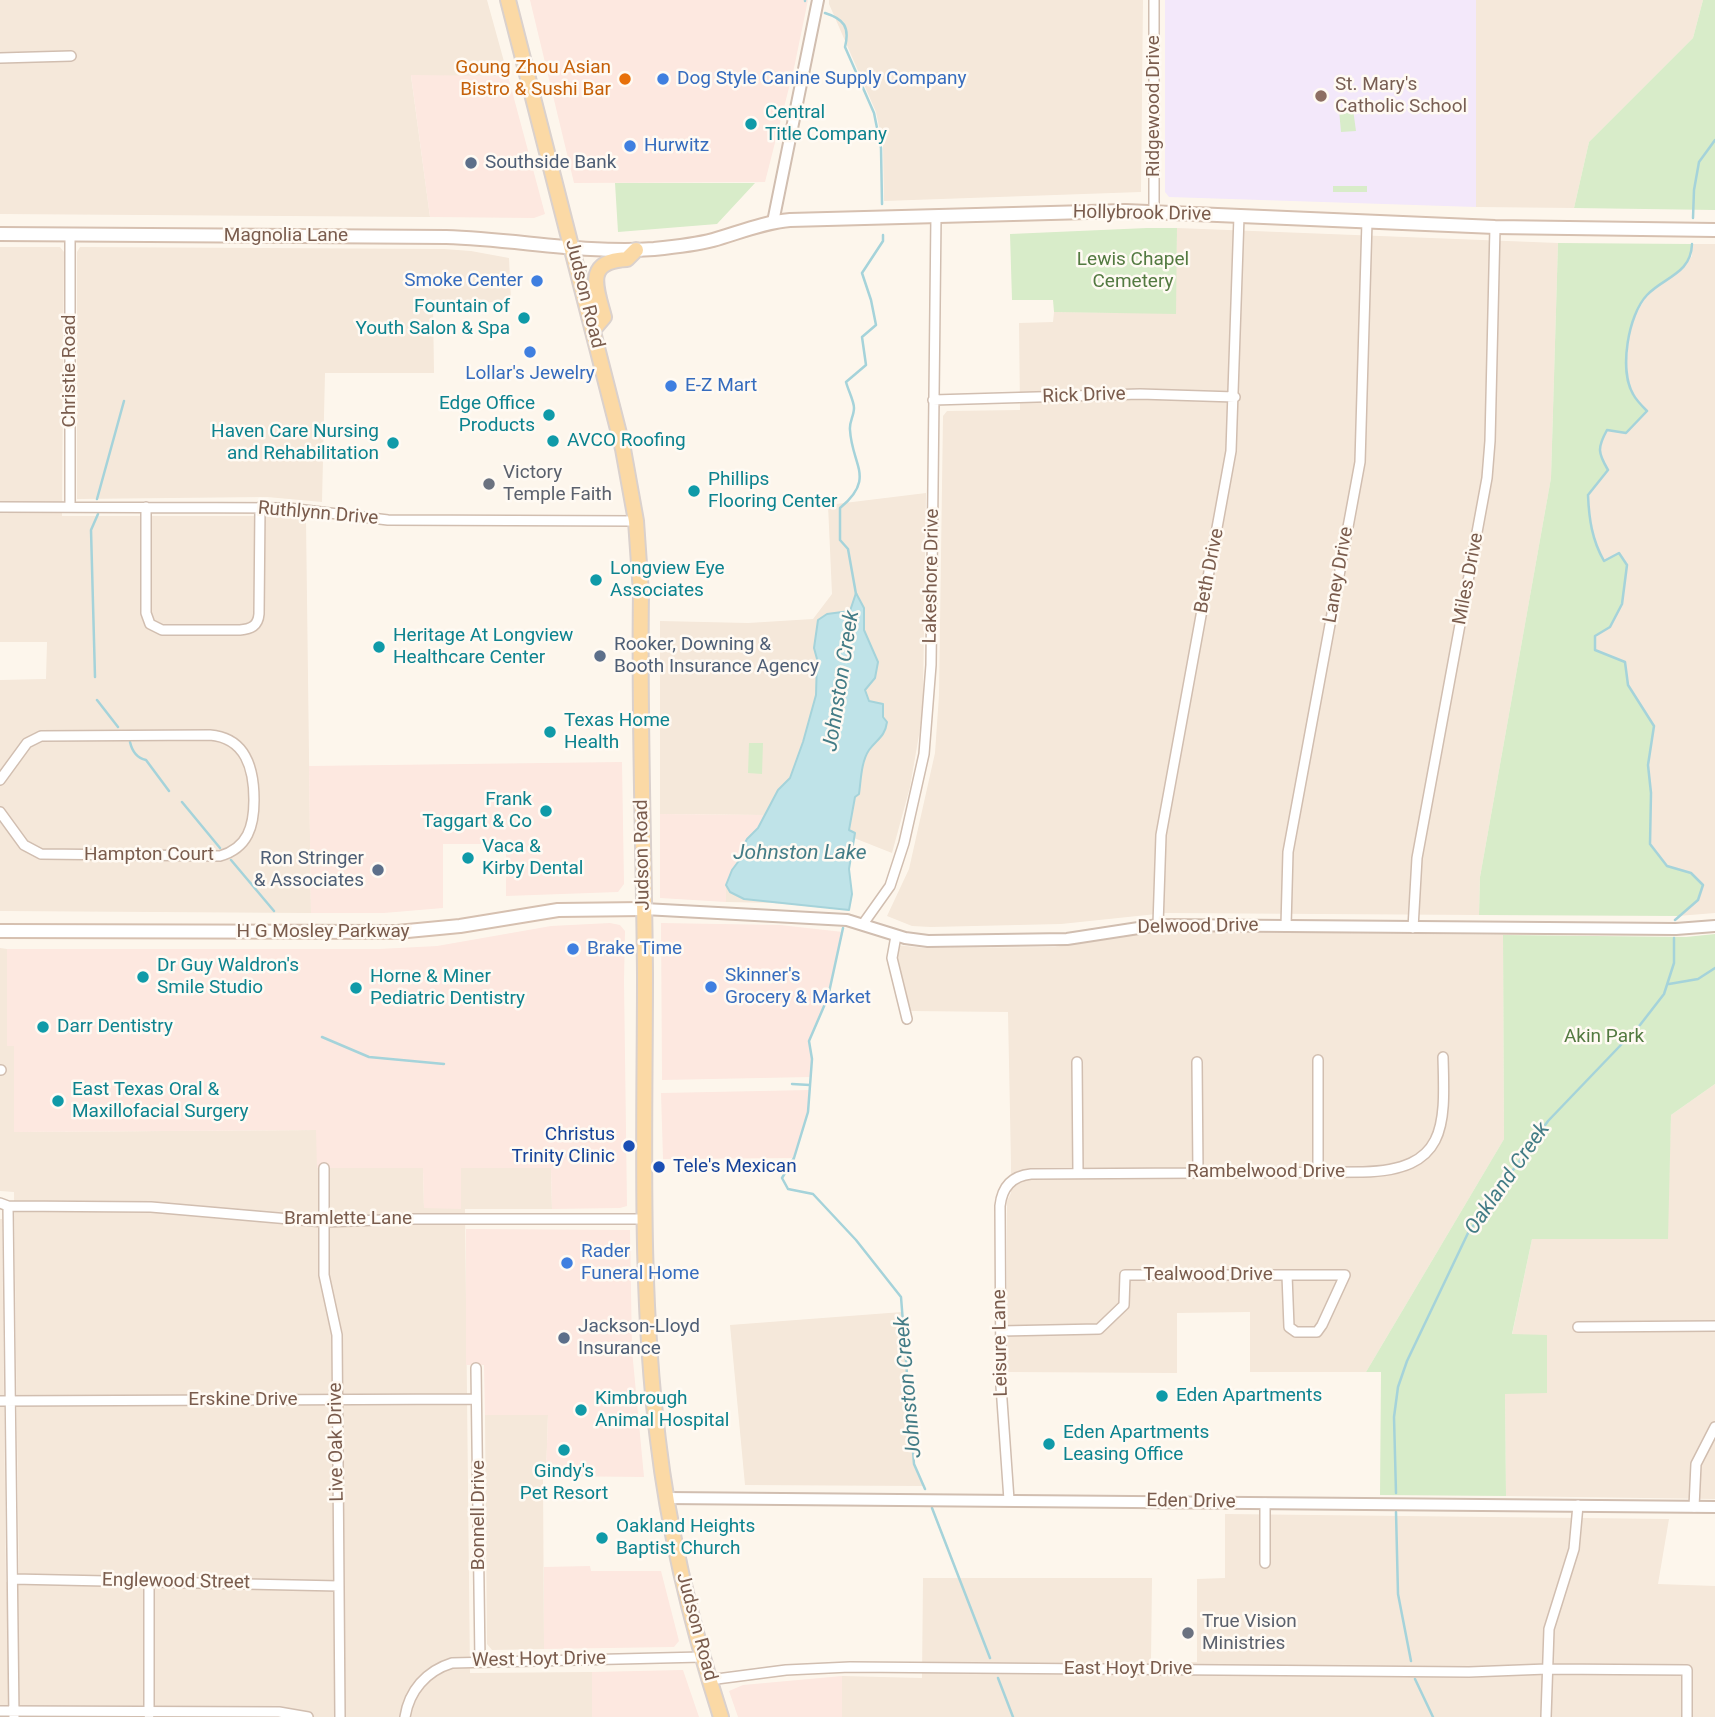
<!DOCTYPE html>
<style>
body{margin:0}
canvas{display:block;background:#fdf6ec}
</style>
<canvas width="1715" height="1717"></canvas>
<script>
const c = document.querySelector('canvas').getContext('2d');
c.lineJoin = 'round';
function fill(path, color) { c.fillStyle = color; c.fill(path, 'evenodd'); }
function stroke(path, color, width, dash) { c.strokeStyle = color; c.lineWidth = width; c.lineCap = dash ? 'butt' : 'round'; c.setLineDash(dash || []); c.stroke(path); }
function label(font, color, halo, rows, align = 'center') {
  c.font = font + ' Roboto,sans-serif'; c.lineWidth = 5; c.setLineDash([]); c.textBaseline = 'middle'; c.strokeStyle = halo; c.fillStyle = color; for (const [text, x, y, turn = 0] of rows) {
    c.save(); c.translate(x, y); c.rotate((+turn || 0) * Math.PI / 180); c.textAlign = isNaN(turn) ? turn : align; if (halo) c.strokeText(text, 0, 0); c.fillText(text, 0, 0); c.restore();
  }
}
fill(new Path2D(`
 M0 0H487L508 76H411L430 217 0 214Z
 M829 0H1143L1141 192 884 201 883 146 876 112 829 4Z
 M1476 0H1703L1693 38 1589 142 1574 208 1476 207Z
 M1177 228 1558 243 1551 478 1480 877 1479 915 1166 913 1061 924 931 927 912 926 887 916 909 869 935 753 939 695 943 416 947 411 1020 410 1019 323 1053 322 1054 312 1175 313Z
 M1692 244H1715V913L1678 916 1698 900 1691 873 1667 866 1650 844 1651 793 1648 765 1654 726 1628 685 1625 662 1595 650V636L1610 627 1622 604 1627 565 1604 561 1597 548 1591 530 1588 495 1608 470 1599 455 1602 440 1607 430 1626 433 1632 394 1626 371 1630 325 1647 295 1683 268 1692 256Z
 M0 247H60L64 252 62 516H273L306 519 311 913 0 911V680L46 679 47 642H0Z
 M80 247 444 249 471 251 509 258 511 301 433 306 434 373H325L322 502 267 497 77 499V252Z
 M926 493 923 696 920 729 910 787 892 853 854 838 849 869 852 894 849 910 773 903 726 902V885L763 815 660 814V621L748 623 813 619 832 594 828 505Z
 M1172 931 1503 935 1504 1139 1366 1372H1250V1312L1177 1313V1373L1007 1372V1201L1011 1193V1164L1008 1012 909 1011 896 955 897 945 924 948 1054 947 1146 932Z
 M0 948 7 949V1045L14 1046V1132L317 1130V1168H423L424 1208 461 1168H551L552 1209H465L470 1673 592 1672V1717H0V1219H2L6 1582H19L14 1192 0 1191Z
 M1715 1084V1499L1506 1496 1505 1393H1547L1512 1335 1532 1239H1667L1671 1115Z
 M902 1312 914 1464 923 1486 745 1485 730 1325Z
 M485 1415H548L546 1476H543L544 1649 492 1650 487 1644Z
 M1225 1514 1669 1519 1658 1584 1715 1586V1717H842V1676L922 1678 923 1578H1152L1151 1662H1197V1579L1225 1578Z`), '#f5e8da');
fill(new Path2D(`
 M530 0H808L794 68 765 182 574 183Z
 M411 75 508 76 545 214 534 218 430 217Z
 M622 762 624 884 618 892 506 896V844H443V908L384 913H311L309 766Z
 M660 814 763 815 758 828 747 839 741 851V858L732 870 726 885V902L660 898Z
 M610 923 620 925 625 931 624 981 627 1206 620 1208 552 1209 551 1168H461V1209L424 1208 423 1168H317L316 1130 14 1132V1046H7V949H379L437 946 551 926Z
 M661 923 780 925 843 932 828 997 809 1041 812 1059 811 1077 662 1080Z
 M810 1090 808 1112 794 1158 663 1159 661 1093Z
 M466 1229 630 1230 632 1350 644 1477 546 1476 548 1415H485L484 1365H466Z
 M590 1566 591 1571H661L679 1641 674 1647 544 1649V1567Z
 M683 1670 699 1717H592V1672Z
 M842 1676V1717H738L729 1691 743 1685Z`), '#fde8e0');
fill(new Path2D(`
 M1165 0H1476V207L1169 197 1165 192Z`), '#f3e8fa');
fill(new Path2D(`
 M1703 0H1715V210L1574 208 1589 142 1693 38Z
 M1353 109 1356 131 1341 132 1339 110Z
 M615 183H755L717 224 618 232Z
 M1333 186H1367V192H1333Z
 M1147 228H1177L1176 314 1054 312 1053 300H1012L1010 234Z
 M1558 243 1692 244C1691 275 1664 276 1647 295 1628 317 1619 369 1633 394 1636 400 1642 406 1647 411L1626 433 1607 430C1597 448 1599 453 1608 470L1588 495C1589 519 1591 540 1604 560L1619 553 1627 565 1622 604 1610 627 1595 636V650L1625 662 1628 685 1654 726 1648 765 1651 793 1650 844 1667 866 1691 873 1703 885 1698 900 1678 916 1479 915 1480 877 1551 478Z
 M749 743H763L762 774 748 773Z
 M1715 934V1084L1671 1115 1668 1239H1532L1512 1334 1547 1335V1393L1505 1394 1506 1496 1380 1495 1381 1372H1366L1504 1139 1503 935 1686 937Z`), '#d8ecc9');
const water = new Path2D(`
 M856 593 864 608V630L878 662 875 678 865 690 869 701 883 704V717L887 722C885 737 877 739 869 750 861 762 861 780 859 794L855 797 849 830 855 833 849 869 852 894 849 910 744 899 730 892 726 885 732 870 741 858V851L747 839 758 828 778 790 790 778 803 742 816 695 817 659 814 648 818 620 827 614 850 611Z`);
fill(water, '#bfe3e8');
stroke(water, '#a5d3da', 2);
stroke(new Path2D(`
 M805 0V1
 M825 13C844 19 850 27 845 47L874 113 881 148 882 204
 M1693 218 1694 190 1699 162 1715 140
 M97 499 124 401
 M856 594 848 549 840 540V508C876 478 852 466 850 430 849 422 854 416 854 408 854 401 848 390 846 382L866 365 862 337 876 325 871 300 862 273 883 241V235
 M95 677 91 530 98 514
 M97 700 118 727
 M130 742C132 751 137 758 146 760L169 791
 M182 802 220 848
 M231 860 274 911
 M1675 920 1698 900 1703 885 1691 873 1667 866 1650 844 1651 793 1648 765 1654 726 1628 685 1625 662 1595 650V636L1610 627 1622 604 1627 565 1619 553 1604 561C1592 540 1589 519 1588 495L1608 470C1598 453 1597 448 1607 430L1626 433 1647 411C1642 406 1636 400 1633 394 1619 370 1628 315 1647 295 1664 277 1691 274 1692 244
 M843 928 828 997 809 1041 812 1059 808 1112 794 1158 782 1178 788 1189 813 1194 856 1240 901 1297 914 1464 925 1489
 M1669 984 1698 979 1715 968
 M322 1037 369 1057 444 1064
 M792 1084 810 1085
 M1396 1493 1394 1417 1398 1387 1407 1361 1468 1233 1548 1121 1640 1025 1664 994 1674 963V938
 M932 1508 990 1658
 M1396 1512 1398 1594 1411 1661
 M998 1678 1013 1717
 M1415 1679 1433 1717`), '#a5d3da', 2.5);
const minor = new Path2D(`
 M0 58 71 56
 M1154 212V0
 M70 234V507
 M933 400 1140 394 1235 397
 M0 507 288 508 388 520 636 521
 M146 507V613L150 624 162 630H240C251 629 258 626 259 614L260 507
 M0 780 27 743 41 736 210 735C246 738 254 769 254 800 254 826 248 848 220 856L41 854 24 845 0 812
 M863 924 890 886 904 843 924 754 931 665 936 216
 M1158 925 1161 835 1231 451 1239 216
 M1286 926 1288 852 1360 462 1367 221
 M1413 928 1417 858 1487 478 1490 441 1495 227
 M896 936 892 958 907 1019
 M1318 1060V1172
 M1077 1062 1078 1173
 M1197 1062 1198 1173
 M0 1070H1
 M324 1168V1275L337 1335 340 1717
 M0 1203 8 1206 151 1207 324 1222 410 1219H646
 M8 1206 14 1717
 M1287 1275H1345L1322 1325 1317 1332H1296L1289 1327Z
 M1578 1327 1715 1326
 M1001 1331 1099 1329 1124 1305 1125 1275H1287
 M476 1368 480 1661
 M0 1401 476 1399
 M1009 1500 1001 1386 1000 1206C1002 1187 1012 1176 1031 1174L1363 1172C1448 1170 1445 1125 1443 1057
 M1694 1507 1696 1464 1715 1427
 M1265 1563V1503
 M13 1579 339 1586
 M709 1680 786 1670 850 1667 1469 1672 1547 1669 1687 1670V1717
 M0 1711 279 1712 308 1717
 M149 1715V1580
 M405 1717C409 1691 426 1671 452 1663L702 1657
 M1546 1717 1549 1629 1574 1549 1578 1505`);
const tertiary = new Path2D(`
 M773 222 818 0
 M644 909 847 920 905 938 928 941 1067 939 1158 925 1676 929 1715 926
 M666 1498 1715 1507`);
const secondary = new Path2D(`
 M0 234 446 237C516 239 584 254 654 249 674 247 694 245 713 240 738 233 764 222 790 220L1125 211 1495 227 1715 230
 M0 931 397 932 460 926 558 910 644 909`);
const primary = new Path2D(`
 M508 0 623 449 636 521 641 593C639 720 644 847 645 974 645 1127 639 1289 658 1440 669 1534 692 1627 721 1717
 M593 330 604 317C596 287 584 261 627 259L636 250`);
stroke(minor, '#d1beb0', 12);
stroke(tertiary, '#d1beb0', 14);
stroke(secondary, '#d6c0b0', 16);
stroke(primary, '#dad1cd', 18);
stroke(minor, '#fff', 9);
stroke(tertiary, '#fff', 10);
stroke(secondary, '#fff', 12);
stroke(primary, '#fbd9a5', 14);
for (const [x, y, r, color] of [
 [625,79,7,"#e8710a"],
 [663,79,7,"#3f7fe0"],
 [1321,96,7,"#8d6e63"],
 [751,124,7,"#0f9aa8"],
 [630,146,7,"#3f7fe0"],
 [471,163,7,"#5c6f8a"],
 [537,281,7,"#3f7fe0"],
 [524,318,7,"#0f9aa8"],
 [530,352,7,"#3f7fe0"],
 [671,386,7,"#3f7fe0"],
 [549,415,7,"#0f9aa8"],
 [553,441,7,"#0f9aa8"],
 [393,443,7,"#0f9aa8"],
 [489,484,7,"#6b7280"],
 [694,491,7,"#0f9aa8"],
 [596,580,7,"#0f9aa8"],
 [379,647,7,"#0f9aa8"],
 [600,656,7,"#5c6f8a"],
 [550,732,7,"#0f9aa8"],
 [546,811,7,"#0f9aa8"],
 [468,858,7,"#0f9aa8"],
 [378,870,7,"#5c6f8a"],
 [573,949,7,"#3f7fe0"],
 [143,977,7,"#0f9aa8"],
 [711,987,7,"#3f7fe0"],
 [356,988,7,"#0f9aa8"],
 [43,1027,7,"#0f9aa8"],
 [58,1101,7,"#0f9aa8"],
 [629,1146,7,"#1a4fb4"],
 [659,1167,7,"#1a4fb4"],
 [567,1263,7,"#3f7fe0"],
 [564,1338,7,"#5c6f8a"],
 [1162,1396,7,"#0f9aa8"],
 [581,1410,7,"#0f9aa8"],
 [1049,1444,7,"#0f9aa8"],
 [564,1450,7,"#0f9aa8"],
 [602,1538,7,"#0f9aa8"],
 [1188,1633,7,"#6b7280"]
]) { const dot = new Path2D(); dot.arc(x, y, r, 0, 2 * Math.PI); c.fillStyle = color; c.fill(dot); stroke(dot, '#fffaf3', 2.5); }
label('19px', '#c56008', '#fffaf3', [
 ["Goung Zhou Asian",611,68],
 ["Bistro & Sushi Bar",611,90]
], 'right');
label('19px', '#366cbe', '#fffaf3', [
 ["Dog Style Canine Supply Company",677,79],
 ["Hurwitz",644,146],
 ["Smoke Center",523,281,"right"],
 ["Lollar's Jewelry",530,374,"center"],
 ["E-Z Mart",685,386],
 ["Brake Time",587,949],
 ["Skinner's",725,976],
 ["Grocery & Market",725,998],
 ["Rader",581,1252],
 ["Funeral Home",581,1274]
], 'left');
label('19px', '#785e54', '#fffaf3', [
 ["St. Mary's",1335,85],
 ["Catholic School",1335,107]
], 'left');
label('19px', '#7a5c4d', '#fffaf3', [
 ["Ridgewood Drive",1154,106,-90],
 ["Hollybrook Drive",1142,214,1],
 ["Magnolia Lane",286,236],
 ["Judson Road",584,294,76],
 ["Christie Road",70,371,-90],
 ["Rick Drive",1084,396,-2],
 ["Ruthlynn Drive",318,514,5],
 ["Beth Drive",1210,571,-79],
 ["Laney Drive",1339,575,-80],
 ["Lakeshore Drive",932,576,-89],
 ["Miles Drive",1469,579,-79],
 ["Hampton Court",149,855],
 ["Judson Road",643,855,-91],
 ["Delwood Drive",1198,927,-1],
 ["H G Mosley Parkway",323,932],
 ["Rambelwood Drive",1266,1172],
 ["Bramlette Lane",348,1219],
 ["Tealwood Drive",1208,1275],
 ["Leisure Lane",1001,1343,-91],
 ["Erskine Drive",243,1400],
 ["Live Oak Drive",337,1442,-91],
 ["Eden Drive",1191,1502,1],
 ["Bonnell Drive",479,1515,-90],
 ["Englewood Street",176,1582,1],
 ["Judson Road",696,1627,75],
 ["West Hoyt Drive",539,1660,-1],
 ["East Hoyt Drive",1128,1669]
]);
label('19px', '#0d838f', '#fffaf3', [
 ["Central",765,113],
 ["Title Company",765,135],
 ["Fountain of",510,307,"right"],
 ["Youth Salon & Spa",510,329,"right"],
 ["Edge Office",535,404,"right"],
 ["Products",535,426,"right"],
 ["Haven Care Nursing",379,432,"right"],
 ["and Rehabilitation",379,454,"right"],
 ["AVCO Roofing",567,441],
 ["Phillips",708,480],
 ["Flooring Center",708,502],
 ["Longview Eye",610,569],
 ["Associates",610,591],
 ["Heritage At Longview",393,636],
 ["Healthcare Center",393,658],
 ["Texas Home",564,721],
 ["Health",564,743],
 ["Frank",532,800,"right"],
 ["Taggart & Co",532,822,"right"],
 ["Vaca &",482,847],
 ["Kirby Dental",482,869],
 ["Dr Guy Waldron's",157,966],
 ["Smile Studio",157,988],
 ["Horne & Miner",370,977],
 ["Pediatric Dentistry",370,999],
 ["Darr Dentistry",57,1027],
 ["East Texas Oral &",72,1090],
 ["Maxillofacial Surgery",72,1112],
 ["Eden Apartments",1176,1396],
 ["Kimbrough",595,1399],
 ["Animal Hospital",595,1421],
 ["Eden Apartments",1063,1433],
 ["Leasing Office",1063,1455],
 ["Gindy's",564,1472,"center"],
 ["Pet Resort",564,1494,"center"],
 ["Oakland Heights",616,1527],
 ["Baptist Church",616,1549]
], 'left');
label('19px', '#4e5e75', '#fffaf3', [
 ["Southside Bank",485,163],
 ["Rooker, Downing &",614,645],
 ["Booth Insurance Agency",614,667],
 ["Ron Stringer",364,859,"right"],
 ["& Associates",364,881,"right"],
 ["Jackson-Lloyd",578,1327],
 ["Insurance",578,1349]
], 'left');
label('19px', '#537a41', '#fffaf3', [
 ["Lewis Chapel",1133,260],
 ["Cemetery",1133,282],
 ["Akin Park",1604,1037]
]);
label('19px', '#5b616d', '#fffaf3', [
 ["Victory",503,473],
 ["Temple Faith",503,495],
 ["True Vision",1202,1622],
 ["Ministries",1202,1644]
], 'left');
label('19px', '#164399', '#fffaf3', [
 ["Christus",615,1135],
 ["Trinity Clinic",615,1157],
 ["Tele's Mexican",673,1167,"left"]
], 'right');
label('italic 21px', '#437c86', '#fffaf3', [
 ["Johnston Creek",842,681,-81],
 ["Johnston Lake",800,854],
 ["Oakland Creek",1508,1179,-55],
 ["Johnston Creek",909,1387,-95]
]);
</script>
